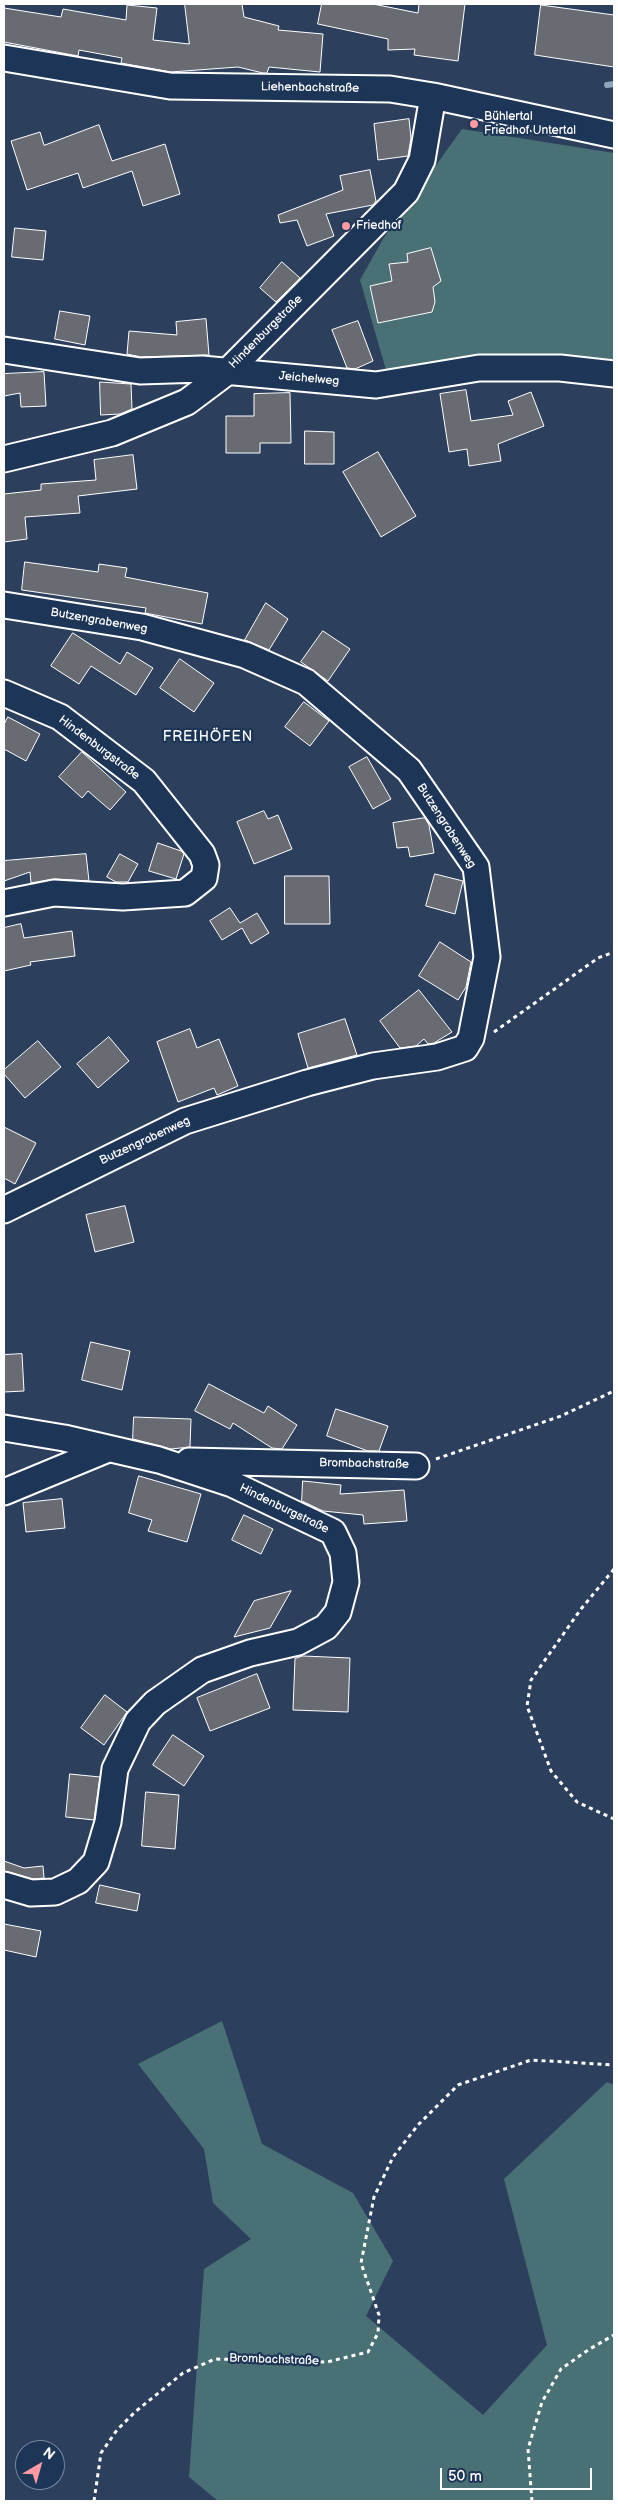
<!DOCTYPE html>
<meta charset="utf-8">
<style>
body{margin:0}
#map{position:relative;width:618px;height:2505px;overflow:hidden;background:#2c405d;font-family:"Balsamiq Sans",sans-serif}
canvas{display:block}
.frame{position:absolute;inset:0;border:5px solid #fff;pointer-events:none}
.north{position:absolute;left:15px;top:2440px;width:50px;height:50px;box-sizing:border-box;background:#1d3557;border:1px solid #77869a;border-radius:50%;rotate:38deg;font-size:14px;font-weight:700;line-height:20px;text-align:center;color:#fff}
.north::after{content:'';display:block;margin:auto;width:18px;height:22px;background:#ff9aa2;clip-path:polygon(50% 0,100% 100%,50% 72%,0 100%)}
.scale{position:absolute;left:440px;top:2468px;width:152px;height:22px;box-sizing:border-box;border:2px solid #fff;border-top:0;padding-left:6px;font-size:15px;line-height:18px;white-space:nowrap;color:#fff;-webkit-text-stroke:4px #1d3557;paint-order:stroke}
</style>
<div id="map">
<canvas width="618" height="2505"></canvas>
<div class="frame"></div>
<div class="north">N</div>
<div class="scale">50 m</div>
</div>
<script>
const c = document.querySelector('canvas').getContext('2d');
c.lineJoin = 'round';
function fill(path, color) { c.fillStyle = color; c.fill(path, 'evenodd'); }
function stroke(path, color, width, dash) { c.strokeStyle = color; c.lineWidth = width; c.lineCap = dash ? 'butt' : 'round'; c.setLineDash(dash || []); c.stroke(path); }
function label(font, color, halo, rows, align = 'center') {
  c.font = font + ' "Balsamiq Sans",sans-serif'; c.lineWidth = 4.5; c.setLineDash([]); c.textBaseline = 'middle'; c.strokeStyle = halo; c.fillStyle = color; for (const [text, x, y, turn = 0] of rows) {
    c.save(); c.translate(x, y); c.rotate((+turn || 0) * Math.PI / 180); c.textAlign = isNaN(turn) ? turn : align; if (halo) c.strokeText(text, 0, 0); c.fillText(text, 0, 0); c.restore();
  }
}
fill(new Path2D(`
 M462 129 614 153V360L592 363 499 357 386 370 360 280 383 239Z
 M222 2021 262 2144 353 2193 393 2261 366 2316 483 2415 547 2345 504 2179 607 2082 614 2085V2501H218L189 2477 204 2269 251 2239 213 2203 204 2149 138 2064Z`), '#497175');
stroke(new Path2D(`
 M607 85 614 84`), '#8ea6b9', 6);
const building = new Path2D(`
 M185 4H242L244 17 279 26 278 30 323 34 320 72 269 67 267 73H263L238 67 171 72 121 63 122 58 79 50 78 56 4 42V8L61 17 63 9 126 20 127 5 157 8 153 40 189 44Z
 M322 4H373L418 13 419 4H465L458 61 414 55 415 49 388 50V39L318 24Z
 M541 5 614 15V67L535 55Z
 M409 119 411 138 408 156 378 160 374 124Z
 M99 125 112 161 165 144 180 194 143 206 132 171 83 188 78 173 27 190 11 141 40 132 44 145Z
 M370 170 376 201 373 205 326 214 334 236 307 246 297 220 280 223 278 215 343 190 340 176Z
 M15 228 46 231 43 260 12 257Z
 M431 248 441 281 433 287 435 302 432 312 378 323 370 286 392 281 389 264 408 262 407 254Z
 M282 262 300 278 276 302 260 288Z
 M60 311 90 316 85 345 55 339Z
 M206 319 209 355 141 357 127 354 129 331 177 335 176 322Z
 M358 321 373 361 355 369 347 368 332 330Z
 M44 372 46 406 21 407 20 393 4 396V374Z
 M100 382 131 384 132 409 120 414 101 415Z
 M466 390 471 421 513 415 508 401 531 392 544 426 498 444 501 461 469 466 467 449 449 452 440 394Z
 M290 393 291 443H260V453H226V416H254V394Z
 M305 431 334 432V464H305Z
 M378 452 416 516 381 537 343 472Z
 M133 455 137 489 78 496 80 513 25 517 27 539 4 542V494L41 490V484L96 480 94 460Z
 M25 562 98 572 99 564 127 568 125 577 208 593 202 624 145 613 146 608 22 590Z
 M266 603 288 619 269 650 245 640Z
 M323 631 350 649 328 681 301 662Z
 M73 633 120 664 127 652 153 668 136 695 91 666 79 684 51 666Z
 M180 659 214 683 194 712 160 688Z
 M304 702 329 721 310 746 285 727Z
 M8 717 40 734 26 761 4 749V725Z
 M82 752 126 792 110 810 88 791 82 798 59 777Z
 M367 757 391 799 373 809 349 767Z
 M264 811 268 819 278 815 292 849 254 864 237 822Z
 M425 818 429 825 434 853 410 857 408 847 397 848 393 823Z
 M158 843 181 851 184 854 176 879 149 871Z
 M86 854 89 881 55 879 31 883 30 872 4 881V861Z
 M120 854 138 864 128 882H116L107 877Z
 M435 874 463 881 455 914 426 906Z
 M285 876H329L330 924H285Z
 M230 908 240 923 257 913 269 933 251 944 242 928 222 940 210 921Z
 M21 924 24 938 72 931 75 956 30 962 31 965 4 971V928Z
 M440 942 471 962 466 987 458 1000 419 976Z
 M419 990 452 1032 434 1043 428 1044 424 1039 416 1046 400 1048 380 1021Z
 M345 1019 357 1055 308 1068 298 1034Z
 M190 1029 197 1048 219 1039 238 1086 217 1095 214 1088 178 1102 157 1042Z
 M109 1037 129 1061 98 1088 77 1064Z
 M38 1041 61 1067 25 1098 4 1074V1070Z
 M4 1127 36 1143 15 1184 4 1178Z
 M125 1206 134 1242 95 1252 86 1215Z
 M91 1342 130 1351 122 1390 82 1380Z
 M22 1354 24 1391 4 1392V1355Z
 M209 1384 264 1413 268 1406 297 1425 282 1449 272 1448 233 1423 230 1429 195 1411Z
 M336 1409 388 1426 379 1451H368L327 1436Z
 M134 1417 191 1419 190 1447 171 1449 133 1439Z
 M139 1476 201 1494 187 1542 148 1531 152 1520 129 1513Z
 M303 1481 341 1485 340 1494 404 1490 407 1521 364 1524 363 1515 323 1511 302 1501Z
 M62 1499 65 1528 26 1532 23 1503Z
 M244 1515 273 1529 261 1554 232 1540Z
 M291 1591 270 1628 234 1637 254 1601Z
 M303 1656 350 1658 348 1712 293 1710 295 1659Z
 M257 1674 270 1708 210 1731 197 1698Z
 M105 1695 127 1712 104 1745 81 1728Z
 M173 1735 204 1756 184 1786 153 1765Z
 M70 1774 100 1777 94 1820 66 1817Z
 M146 1792 179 1795 175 1849 142 1846Z
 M4 1861 24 1868 43 1866 44 1878 33 1879 4 1871Z
 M100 1885 140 1894 137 1911 96 1903Z
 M4 1924 41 1931 36 1957 4 1950Z`);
fill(building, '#696b73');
stroke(building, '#fff', 1);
const minor = new Path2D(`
 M4 58 170 86 390 89 433 96 614 135
 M4 350 140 371 202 369 376 385 479 368H560L614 374
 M4 459 112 433 187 402 227 372 406 192 422 160 433 96
 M4 605 142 627 245 655 306 682 409 770 476 867 487 957 471 1038 465 1048 437 1057 373 1066 307 1083 185 1121 4 1210
 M4 693 60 717 144 781 202 854 206 865 204 878 185 893 123 897 54 893 4 903
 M4 1428 64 1438 159 1460 232 1484 333 1532 343 1553 346 1582 338 1612 326 1627 298 1642 250 1653 202 1670 155 1703 138 1721 115 1769 108 1822 96 1862 78 1881 55 1892 31 1893 4 1885
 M189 1461 416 1466
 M4 1492 108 1449`);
stroke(minor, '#fff', 29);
stroke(new Path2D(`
 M494 1032 598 958 614 952
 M436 1459 561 1416 614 1391
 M614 1569 581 1609 531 1680 527 1706 551 1771 577 1802 614 1819
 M94 2501 101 2453 117 2430 135 2412 183 2373 215 2359 327 2362 368 2352 378 2333 379 2315 361 2263 374 2197 393 2157 418 2125 458 2085 531 2060 614 2065
 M532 2501 528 2449 542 2402 561 2369 588 2350 614 2335`), '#fff', 3, [4, 4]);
stroke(minor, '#1d3557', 25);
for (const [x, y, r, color] of [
 [474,124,5,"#ff9aa2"],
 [346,226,5,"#ff9aa2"]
]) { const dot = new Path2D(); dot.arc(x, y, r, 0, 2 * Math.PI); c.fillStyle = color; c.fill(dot); stroke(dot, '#1d3557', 2); }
label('12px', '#fff', '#1d3557', [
 ["Liehenbachstraße",310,88,1],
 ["Hindenburgstraße",266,332,-45],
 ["Jeichelweg",309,379,5],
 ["Butzengrabenweg",99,621,10],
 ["Hindenburgstraße",99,748,37],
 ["Butzengrabenweg",446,826,57],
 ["Butzengrabenweg",145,1141,-25],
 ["Brombachstraße",364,1464,1],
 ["Hindenburgstraße",284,1509,26],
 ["Brombachstraße",274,2360,2]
]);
label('12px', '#fff', '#1d3557', [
 ["Bühlertal",484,117],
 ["Friedhof Untertal",484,131],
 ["Friedhof",356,226]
], 'left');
c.letterSpacing = '1px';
label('14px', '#fff', '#1d3557', [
 ["FREIHÖFEN",208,737]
]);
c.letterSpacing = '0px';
</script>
